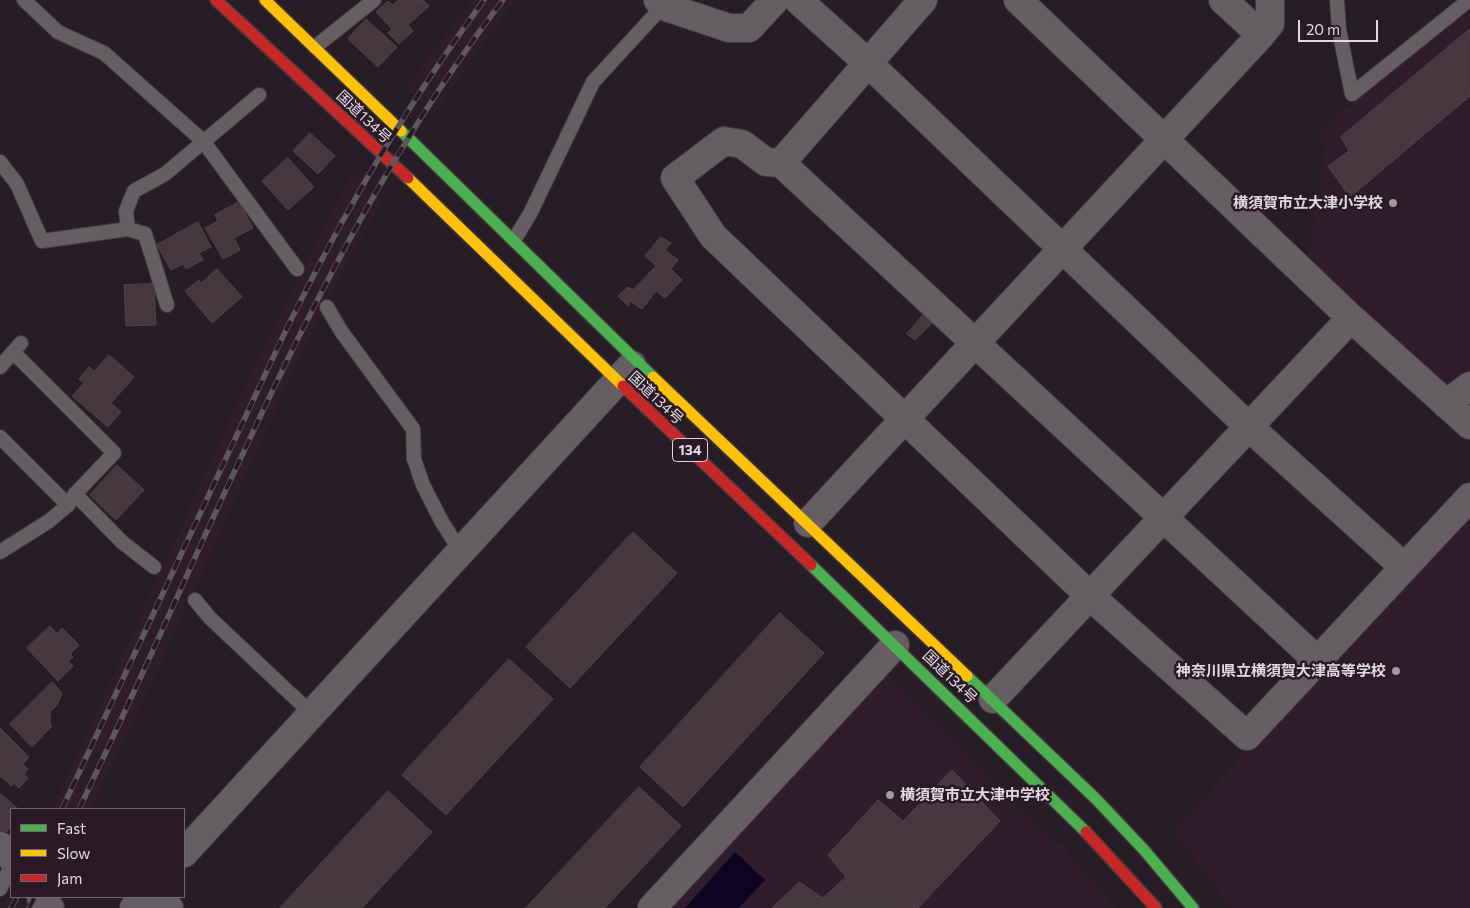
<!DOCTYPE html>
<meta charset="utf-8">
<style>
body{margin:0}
#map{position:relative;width:1470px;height:908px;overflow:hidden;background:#261e24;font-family:Commissioner,sans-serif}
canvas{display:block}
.legend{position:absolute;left:10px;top:808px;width:175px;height:90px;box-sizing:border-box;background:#291a25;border:1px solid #746670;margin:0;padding:6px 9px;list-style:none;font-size:15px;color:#e4d9e1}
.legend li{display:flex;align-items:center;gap:10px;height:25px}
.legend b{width:25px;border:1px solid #746670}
.scale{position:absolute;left:1298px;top:20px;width:80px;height:22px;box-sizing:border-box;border:2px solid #e4d9e1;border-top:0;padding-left:6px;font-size:15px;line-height:18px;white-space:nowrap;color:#e4d9e1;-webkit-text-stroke:4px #291a25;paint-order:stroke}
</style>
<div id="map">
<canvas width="1470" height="908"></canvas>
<ul class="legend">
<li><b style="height:6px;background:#4caf50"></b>Fast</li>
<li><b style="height:6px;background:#ffc107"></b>Slow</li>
<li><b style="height:6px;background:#c62828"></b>Jam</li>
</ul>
<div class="scale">20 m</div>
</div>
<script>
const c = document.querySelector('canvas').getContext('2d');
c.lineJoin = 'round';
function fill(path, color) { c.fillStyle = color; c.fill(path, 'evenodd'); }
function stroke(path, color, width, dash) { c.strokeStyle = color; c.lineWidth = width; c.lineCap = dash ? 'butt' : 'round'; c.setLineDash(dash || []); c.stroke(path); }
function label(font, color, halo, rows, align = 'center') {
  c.font = font + ' Commissioner,"Noto Sans JP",sans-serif'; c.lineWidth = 5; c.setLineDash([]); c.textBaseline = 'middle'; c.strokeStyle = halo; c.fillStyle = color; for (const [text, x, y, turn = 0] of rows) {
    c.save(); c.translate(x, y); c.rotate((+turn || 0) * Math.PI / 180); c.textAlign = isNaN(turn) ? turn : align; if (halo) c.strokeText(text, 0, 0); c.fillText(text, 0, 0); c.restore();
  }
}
fill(new Path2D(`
 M471 0H516L464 70 434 115 406 88Z
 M1470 8V383L1446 404 1308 257 1325 149 1318 132Z
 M352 174 382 202 345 267 285 389 159 668 91 809H52L252 371 311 252Z
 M1470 513V908H1231L1173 830Z
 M886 673 960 745 961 750 1053 841 1059 842 1116 908H671Z
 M9 893 11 897H14L27 908H1Z`), '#301d2b');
fill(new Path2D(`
 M735 852 765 880 739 908H685Z`), '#0d0323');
const building = new Path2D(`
 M398 0H423L429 6 408 25 413 31 399 44 388 33 392 29 376 12 388 1 393 5Z
 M366 19 397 47 378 67 348 39Z
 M1470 29V96L1350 197 1328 166 1349 151 1341 137Z
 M310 133 335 156 318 174 293 151Z
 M288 158 314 187 288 210 262 181Z
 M239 202 253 228 234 238 240 250 223 259 205 228 218 221 215 215Z
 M198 222 211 247 199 253 203 260 186 269 183 264 171 270 157 245Z
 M661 237 671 243 665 250 678 260 671 269 682 280 665 298 656 291 642 309 630 301 628 306 618 296 628 287 633 290 656 266 645 256Z
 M217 269 242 297 212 323 185 291 199 280 201 283Z
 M154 284 156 325 126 326 124 285Z
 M923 315 932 323 915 340 907 334Z
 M109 355 134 377 111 403 121 412 108 427 72 396 84 383 79 379 89 367 94 371Z
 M117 465 144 490 116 520 90 495Z
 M633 532 677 573 570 688 526 647Z
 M780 613 824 653 683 807 640 767Z
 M50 626 57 634 62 628 79 645 70 654 73 657 68 661 73 666 58 681 27 648Z
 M509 659 553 699 446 815 402 775Z
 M52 682 62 693 57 705 50 712V723L52 726 32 747 10 724Z
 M0 728 29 757 23 764 28 769 24 774 28 778 19 788 14 783 12 786 0 776Z
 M952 770 1000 821 918 908H772L799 882 823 898 846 877 828 855 878 800 903 821Z
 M639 787 681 826 605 908H526Z
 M388 791 432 832 362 908H280Z
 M0 793 18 809H11V826L3 836 0 833Z`);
fill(building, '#47373f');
stroke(building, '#4e4549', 1);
const lane = new Path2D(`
 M24 0 58 32 104 53 203 141 297 269
 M1337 0 1339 30 1352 94 1469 0
 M315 47 374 0
 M0 162 17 184 42 241 128 229 145 234 167 305
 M128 229 126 211 134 191 165 174 259 95
 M514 240 531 212 593 82 663 6
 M327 307 341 331 413 429 414 459 423 485 442 522 461 552
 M0 367 21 343
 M0 437 68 505
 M75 494 122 542 154 567
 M0 552 49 521 68 505 75 494 114 453 13 352
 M195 600 210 618 312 714
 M0 889 11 866`);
const street = new Path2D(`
 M658 0 663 6 729 28H749L775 0
 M798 0 869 64 1249 427 1404 567
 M1018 0 1351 318 1470 425
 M1223 0 1261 35
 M781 163 923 0
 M1446 404 1470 386
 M808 523 1261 35 1270 24V0
 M1318 661 781 163 766 162 742 144 724 141 675 178 713 236 1090 596 1247 736 1470 497
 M993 699 1351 318
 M0 846 11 857
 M184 853 632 365
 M41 897 50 908
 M157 897 169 908
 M134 908 144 897
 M652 908 895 645`);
const fast = new Path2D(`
 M401 131 653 377
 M811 565 1086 832
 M967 676 1096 799 1145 851 1193 908`);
const slow = new Path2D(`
 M265 0 401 131
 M408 178 623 386
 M653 377 967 676`);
const jam = new Path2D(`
 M216 0 408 178
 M623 386 811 565
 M1086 832 1156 908`);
stroke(lane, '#423a3f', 16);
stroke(street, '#423a3f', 30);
stroke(fast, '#423a3f', 14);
stroke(slow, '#423a3f', 14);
stroke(jam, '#423a3f', 14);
stroke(lane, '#655e63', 14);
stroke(street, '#655e63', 28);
stroke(fast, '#4caf50', 11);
stroke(slow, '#ffc107', 11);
stroke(jam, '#c62828', 11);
const rail = new Path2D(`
 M62 809C120 686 177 562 235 439 257 393 277 347 300 302 353 196 414 95 484 0
 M79 809C121 721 162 631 202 542 288 354 376 165 503 0
 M11 908 17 897
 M29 908 35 897`);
stroke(rail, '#5d585c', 5.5);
stroke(rail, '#291a25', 4, [11]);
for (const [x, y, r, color] of [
 [1393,203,5,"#a2989f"],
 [1396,671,5,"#a2989f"],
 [890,795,5,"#a2989f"]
]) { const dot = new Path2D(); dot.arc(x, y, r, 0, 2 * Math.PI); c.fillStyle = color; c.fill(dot); stroke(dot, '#291a25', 2); }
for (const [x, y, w] of [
 [690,450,35]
]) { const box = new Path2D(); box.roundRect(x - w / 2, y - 11.5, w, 23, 4); c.fillStyle = '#291a25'; c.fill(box); stroke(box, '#e4d9e1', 1); }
label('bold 14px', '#e4d9e1', null, [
 ["134",690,450]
]);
label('15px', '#e4d9e1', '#291a25', [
 ["国道134号",364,117,43],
 ["国道134号",656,398,43],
 ["国道134号",950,677,44]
]);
label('bold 15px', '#e4d9e1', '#291a25', [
 ["横須賀市立大津小学校",1383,203],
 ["神奈川県立横須賀大津高等学校",1386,671],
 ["横須賀市立大津中学校",900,795,"left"]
], 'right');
</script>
